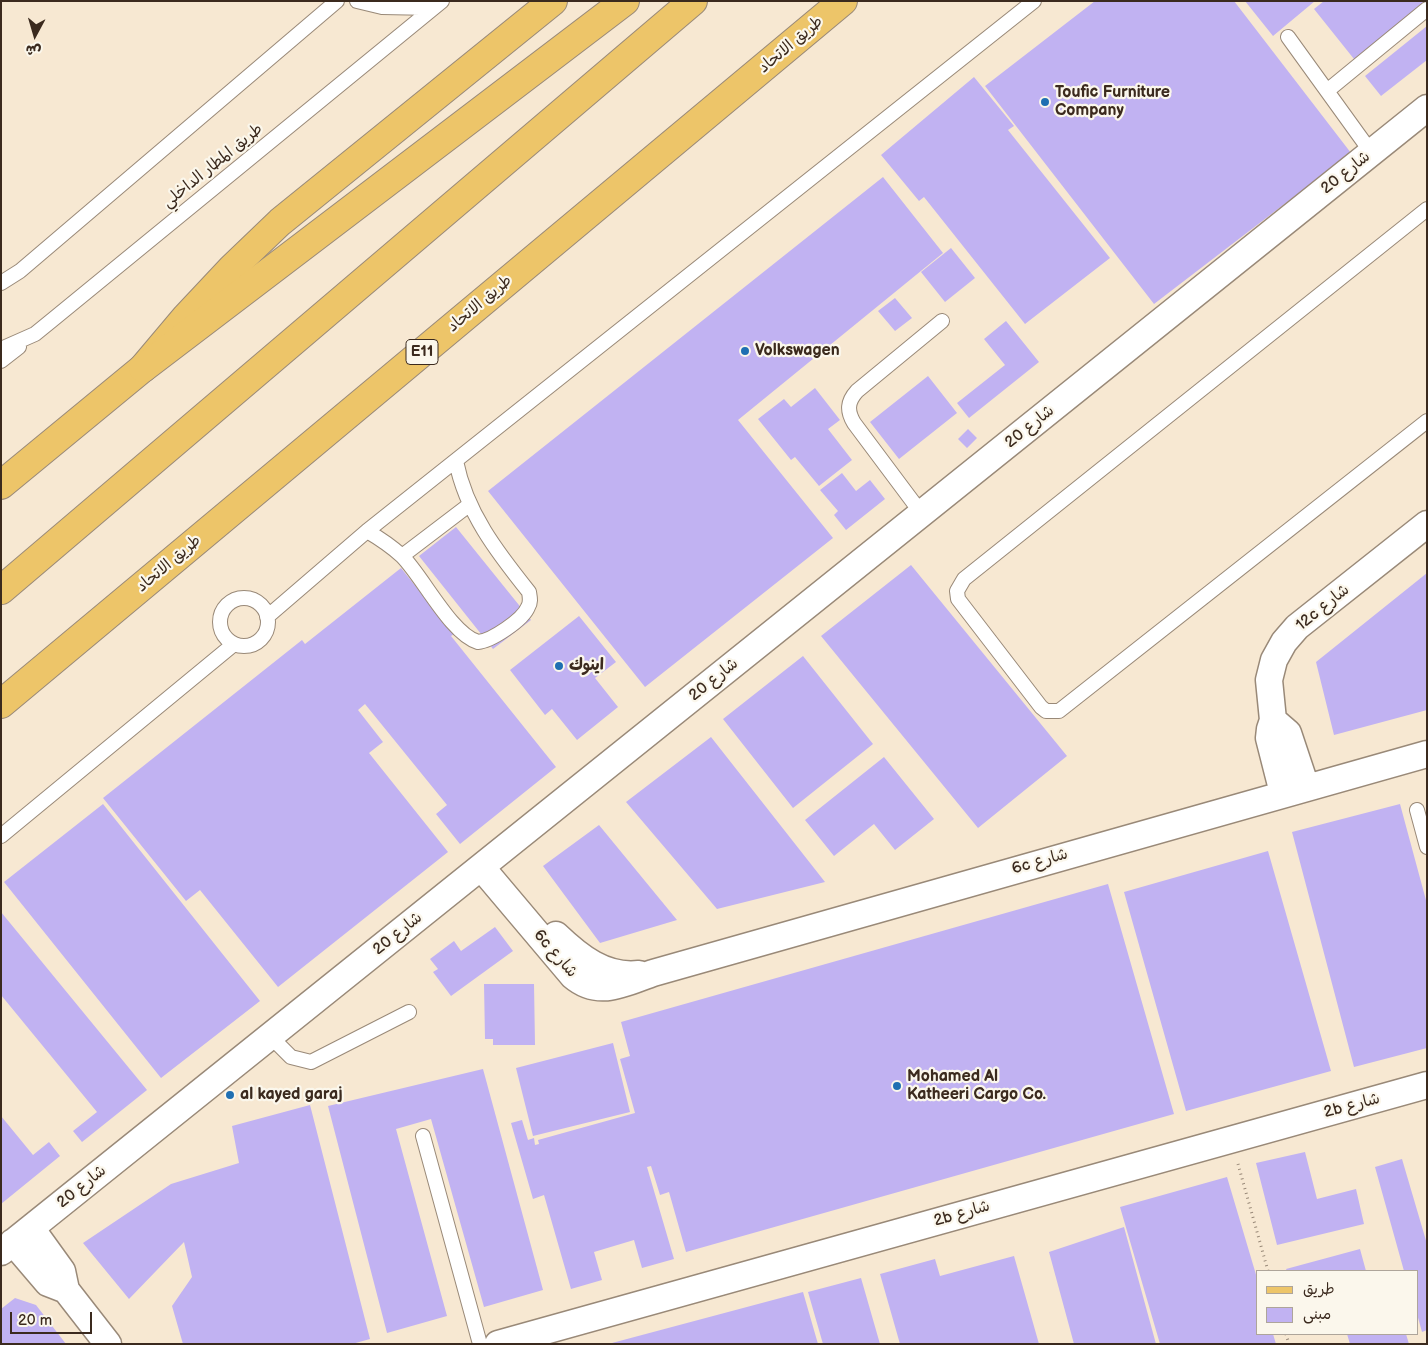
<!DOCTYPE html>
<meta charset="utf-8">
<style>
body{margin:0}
#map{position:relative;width:1428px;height:1345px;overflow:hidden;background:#f7e8d2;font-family:"Balsamiq Sans","Playpen Sans Arabic",sans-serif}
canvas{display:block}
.frame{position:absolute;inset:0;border:2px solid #3b2a1e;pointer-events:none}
.legend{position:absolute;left:1256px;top:1270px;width:162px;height:65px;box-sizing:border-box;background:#fbf7ec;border:1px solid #aea59a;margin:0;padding:6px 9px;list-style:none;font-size:15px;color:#3b2a1e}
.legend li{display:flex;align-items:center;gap:10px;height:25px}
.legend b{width:25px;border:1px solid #aea59a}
.north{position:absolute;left:10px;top:10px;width:50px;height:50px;-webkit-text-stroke:4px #fbf7ec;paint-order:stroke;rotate:186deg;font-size:14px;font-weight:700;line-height:20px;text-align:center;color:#3b2a1e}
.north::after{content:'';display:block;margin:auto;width:18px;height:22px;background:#3b2a1e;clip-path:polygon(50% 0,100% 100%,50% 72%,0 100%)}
.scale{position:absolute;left:10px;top:1312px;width:82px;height:22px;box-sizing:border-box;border:2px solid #3b2a1e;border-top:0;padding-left:6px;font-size:15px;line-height:18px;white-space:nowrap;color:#3b2a1e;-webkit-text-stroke:4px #fbf7ec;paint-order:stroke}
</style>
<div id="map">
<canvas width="1428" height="1345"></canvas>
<div class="frame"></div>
<ul class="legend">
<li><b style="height:6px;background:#edc569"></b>طريق</li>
<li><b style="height:14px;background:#c1b2f2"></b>مبنى</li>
</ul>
<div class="north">ش</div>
<div class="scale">20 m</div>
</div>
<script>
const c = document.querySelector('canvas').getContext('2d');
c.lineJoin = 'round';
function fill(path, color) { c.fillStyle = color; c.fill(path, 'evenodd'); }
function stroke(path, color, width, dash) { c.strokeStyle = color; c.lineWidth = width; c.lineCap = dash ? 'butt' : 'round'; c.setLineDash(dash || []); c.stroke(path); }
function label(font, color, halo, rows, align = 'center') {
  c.font = font + ' "Balsamiq Sans","Playpen Sans Arabic",sans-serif'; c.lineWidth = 4.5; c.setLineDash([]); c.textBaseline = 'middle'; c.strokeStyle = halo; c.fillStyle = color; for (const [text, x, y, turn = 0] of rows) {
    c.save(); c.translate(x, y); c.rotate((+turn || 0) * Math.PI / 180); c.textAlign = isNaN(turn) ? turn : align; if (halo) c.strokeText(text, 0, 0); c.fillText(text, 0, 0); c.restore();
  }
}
fill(new Path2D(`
 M1095 1H1234L1351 153 1154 304 985 86Z
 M1245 1H1315L1273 36Z
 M1324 1H1426L1427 2 1354 59 1314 9Z
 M1427 26V60L1381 96 1365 76Z
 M974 77 1014 126 1008 130 1110 258 1025 324 924 197 919 201 881 155Z
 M883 177 943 253 738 420 833 538 645 687 488 491Z
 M951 248 975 278 945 302 921 272Z
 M895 298 912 318 895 331 878 311Z
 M1006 321 1039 362 969 418 957 403 1005 365 984 339Z
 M928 376 957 413 899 459 870 422Z
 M815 388 840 420 828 429 852 460 819 486 795 457 791 460 758 419 784 399 791 407Z
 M968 429 977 438 967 448 958 439Z
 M842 473 856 491 870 480 885 499 846 530 834 515 838 511 820 490Z
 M456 527 531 620 493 649 419 556Z
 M911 565 1067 756 978 828 821 636Z
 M401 568 454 634 451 636 556 767 460 844 436 814 447 805 365 704 358 710 383 742 369 753 448 852 278 987 200 890 186 901 103 798 302 640 305 644Z
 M1427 573V710L1334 735 1316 662Z
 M579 616 616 662 595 678 618 707 577 740 552 709 545 715 510 670Z
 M803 656 873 744 793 808 723 719Z
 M711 737 825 882 717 909 626 802Z
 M884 757 934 819 895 850 874 824 834 856 805 820Z
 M103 804 260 1001 161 1078 4 882Z
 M1400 804 1427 904V1048L1354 1067 1292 832Z
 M599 825 677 920 600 943 543 866Z
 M1268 851 1331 1071 1186 1111 1124 892Z
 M1108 884 1174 1114 686 1252 669 1192 660 1195 651 1166 647 1167 674 1259 642 1268 634 1240 594 1252 602 1280 571 1289 544 1195 533 1199 511 1123 522 1120 528 1140 534 1138 535 1145 539 1144 538 1140 635 1113 620 1059 630 1056 621 1022Z
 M1 912 147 1090 82 1142 73 1131 97 1112 1 995Z
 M495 927 513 951 451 996 433 972 438 969 430 959 454 941 461 951Z
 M484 984H534L535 1045H493V1039H485Z
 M613 1043 630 1112 533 1136 516 1068Z
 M483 1069 543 1290 484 1307 431 1119 396 1129 447 1316 387 1333 328 1106Z
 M310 1105 370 1339 352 1344H183L172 1306 192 1277 184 1242 129 1299 83 1243 171 1184 239 1163 232 1126Z
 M1 1116 33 1155 49 1142 60 1156 1 1204Z
 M1305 1152 1317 1199 1356 1189 1364 1224 1277 1245 1256 1163Z
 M1402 1159 1427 1244V1330L1422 1332 1417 1314V1271H1404L1375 1167Z
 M1227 1177 1257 1278V1334H1273L1276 1344H1160L1120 1207Z
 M1124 1227 1156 1344H1074L1049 1252Z
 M1360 1249 1366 1271H1287L1286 1269Z
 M1014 1256 1039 1344H900L880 1274 935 1259 940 1276Z
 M861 1278 880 1344H823L808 1292Z
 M803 1292 818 1344H612V1343Z
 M15 1298 36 1305 66 1344H1V1309Z
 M1347 1334H1406L1409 1344H1350Z`), '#c1b2f2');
const service = new Path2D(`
 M357 1 382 7 433 8
 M1288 37 1371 152
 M1327 91 1427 9
 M1427 209 964 579 957 591 958 599 1041 707 1046 711H1059L1427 421
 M1 283 20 271 337 1
 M1 349 35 334 51 321 442 1
 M1 361 19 347
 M922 514 854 423C847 411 847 402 857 391L942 321
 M367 531C379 538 391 546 402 556 423 577 451 634 478 642 491 641 523 620 528 607 531 602 530 598 529 592 497 552 466 512 456 461
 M402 556 469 505
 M220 622a24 24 0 1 1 48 0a24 24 0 1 1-48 0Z
 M267 617 367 531 1034 1
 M1417 810 1427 847
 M1 836 234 644
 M270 1036 291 1057 311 1062 409 1012
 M423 1136 480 1344`);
const minor = new Path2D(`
 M1273 720 1288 733 1306 787
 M1283 793 1269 738 1270 729 1273 720 1269 680 1274 660 1284 642 1297 627 1427 524
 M481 867 573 976C599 998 625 983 653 973L1427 754
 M556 935C579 957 605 978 639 974
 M31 1228 62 1271 66 1290 108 1344
 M13 1242 48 1283 66 1290
 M1 1252 1427 108
 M498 1344 1427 1085`);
const primary = new Path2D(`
 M1 485 143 368 186 317 232 268 280 222 553 1`);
const motorway = new Path2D(`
 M143 368 625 1
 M1 590 693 1
 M1 704 843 1`);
stroke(service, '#998978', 16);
stroke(minor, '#998978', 29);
stroke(primary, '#998978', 30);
stroke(motorway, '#998978', 30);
stroke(new Path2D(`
 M1238 1164 1268 1271
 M1286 1334 1289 1344`), '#998978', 3, [1, 4]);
stroke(service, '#fff', 14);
stroke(minor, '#fff', 26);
stroke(primary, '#edc569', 28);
stroke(motorway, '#edc569', 28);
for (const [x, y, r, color] of [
 [1045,102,5,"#1f6fb2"],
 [745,351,5,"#1f6fb2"],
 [559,666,5,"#1f6fb2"],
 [897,1086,5,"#1f6fb2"],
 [230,1095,5,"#1f6fb2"]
]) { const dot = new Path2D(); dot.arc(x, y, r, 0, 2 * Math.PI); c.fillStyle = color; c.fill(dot); stroke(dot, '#fbf7ec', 2); }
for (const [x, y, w] of [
 [422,352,32]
]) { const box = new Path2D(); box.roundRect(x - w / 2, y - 12.5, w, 25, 4); c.fillStyle = '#fbf7ec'; c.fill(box); stroke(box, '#3b2a1e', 1); }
label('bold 15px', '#3b2a1e', null, [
 ["E11",422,352]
]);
label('16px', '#3b2a1e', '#fbf7ec', [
 ["طريق الاتحاد",791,45,-40],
 ["طريق المطار الداخلي",213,166,-39],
 ["شارع 20",1346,173,-39],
 ["طريق الاتحاد",480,304,-40],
 ["شارع 20",1030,427,-39],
 ["طريق الاتحاد",169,564,-40],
 ["12c شارع",1323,608,-39],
 ["شارع 20",714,680,-39],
 ["6c شارع",1040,862,-16],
 ["شارع 20",398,934,-39],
 ["6c شارع",555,954,49],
 ["2b شارع",1352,1106,-15],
 ["شارع 20",82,1187,-39],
 ["2b شارع",962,1214,-16]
]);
label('bold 16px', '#3b2a1e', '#fbf7ec', [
 ["Toufic Furniture",1055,93],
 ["Company",1055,111],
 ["Volkswagen",755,351],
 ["اينوك",569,666],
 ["Mohamed Al",907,1077],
 ["Katheeri Cargo Co.",907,1095],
 ["al kayed garaj",240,1095]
], 'left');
</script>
